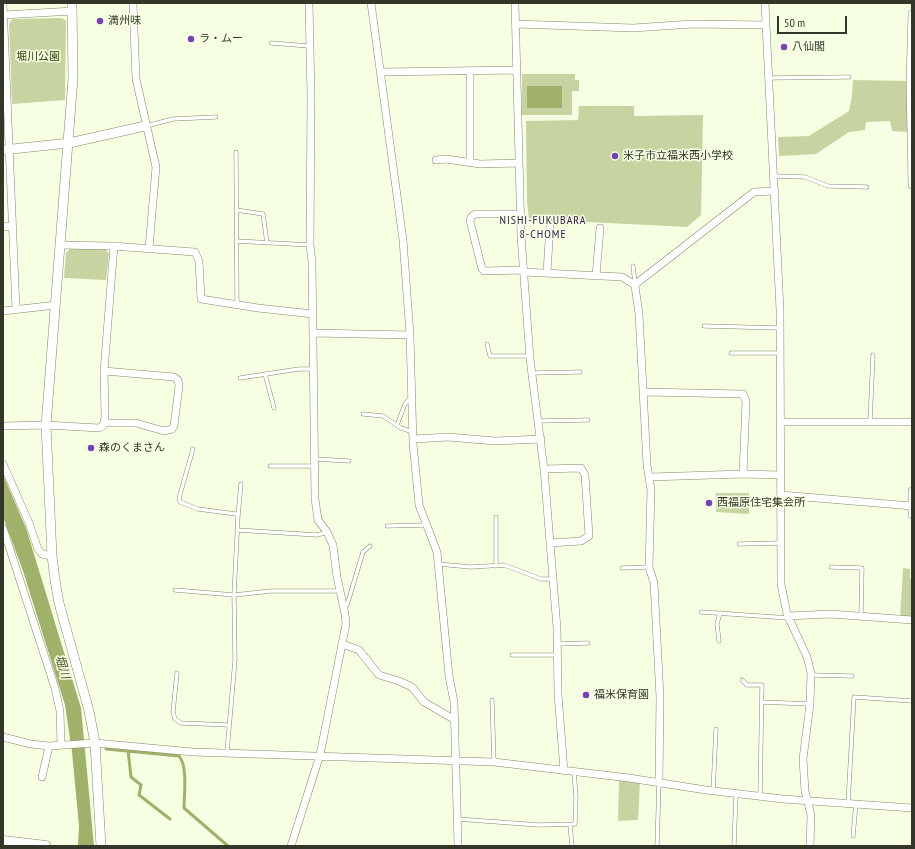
<!DOCTYPE html>
<meta charset="utf-8">
<style>
body{margin:0}
#map{position:relative;width:915px;height:849px;overflow:hidden;background:#f7ffe3;font-family:"PT Sans Narrow",sans-serif}
canvas{display:block}
.frame{position:absolute;inset:0;border:4px solid #33372a;pointer-events:none}
.scale{position:absolute;left:777px;top:16px;width:70px;height:18px;box-sizing:border-box;border:2px solid #33372a;border-top:0;padding-left:5px;font-size:12px;line-height:14px;white-space:nowrap;color:#33372a;-webkit-text-stroke:3px #f7ffe3;paint-order:stroke}
</style>
<div id="map">
<canvas width="915" height="849"></canvas>
<div class="frame"></div>
<div class="scale">50 m</div>
</div>
<script>
const c = document.querySelector('canvas').getContext('2d');
c.lineJoin = 'round';
function fill(path, color) { c.fillStyle = color; c.fill(path, 'evenodd'); }
function stroke(path, color, width, dash) { c.strokeStyle = color; c.lineWidth = width; c.lineCap = dash ? 'butt' : 'round'; c.setLineDash(dash || []); c.stroke(path); }
function label(font, color, halo, rows, align = 'center') {
  c.font = font + ' "PT Sans Narrow","Noto Sans JP",sans-serif'; c.lineWidth = 3; c.setLineDash([]); c.textBaseline = 'middle'; c.strokeStyle = halo; c.fillStyle = color; for (const [text, x, y, turn = 0] of rows) {
    c.save(); c.translate(x, y); c.rotate((+turn || 0) * Math.PI / 180); c.textAlign = isNaN(turn) ? turn : align; if (halo) c.strokeText(text, 0, 0); c.fillText(text, 0, 0); c.restore();
  }
}
fill(new Path2D(`
 M62 18 66 21 65 100 12 104 9 23 13 19Z
 M522 74H575V80H579V91H572V115H522Z
 M853 80 908 81V132L892 131 890 121 866 122 865 130 849 132 816 154 779 156 778 137 809 136 849 111 852 96Z
 M579 106H634V116L703 115 701 215 687 227 529 219 527 201 526 121 578 120Z
 M70 249H105L109 254 106 280 64 278 66 253Z
 M716 493H749V514L716 512Z
 M903 568 910 569V579H912V618H900Z
 M619 780 640 782 638 820 618 821Z`), '#c7d4a1');
fill(new Path2D(`
 M527 86H562V108H527Z
 M3 475 26 528 81 708 94 846H78L79 826 72 752 65 705 23 571 3 517Z`), '#a0b16a');
stroke(new Path2D(`
 M106 749 179 756C188 766 184 795 184 808L228 846
 M128 750 131 777 141 785 139 795 170 819`), '#a0b16a', 3);
const service = new Path2D(`
 M271 43 309 46
 M769 78 849 77
 M146 126 173 119 216 117
 M236 152 237 304
 M774 176 805 177 828 186 867 187
 M236 210 263 214 267 243
 M236 241 310 245
 M633 266 635 283
 M704 326 780 328
 M487 344 490 356H529
 M731 353H780
 M532 373 580 372
 M265 374 274 408
 M240 378 299 369H313
 M363 414 383 416 401 428 413 432
 M538 421 588 420
 M870 421 873 355
 M397 425 405 404 411 397
 M193 449 179 498 180 502 198 509 236 514 238 516 234 595 235 660 227 752
 M315 459 349 461
 M270 466H315
 M238 516 241 484
 M496 517V566
 M387 526 425 525
 M237 530 317 535 327 532
 M739 544 781 543
 M438 564 471 567 504 565 541 579H553
 M831 567 862 568 861 616
 M622 568 649 567
 M175 590 234 595 271 591H339
 M344 607 347 605 363 552 370 546
 M701 612 789 618
 M719 641 717 624 720 613
 M557 644 588 643
 M512 655H558
 M177 673 173 712 175 719 181 723 229 725
 M811 675 852 676
 M742 680 747 685H762L760 797
 M492 700 494 762
 M762 702 810 704
 M713 791 716 729
 M848 803 854 697 912 701
 M457 819 539 825 575 824 576 797 574 772
 M570 825 572 846
 M853 836 856 803
 M657 846 659 783
 M734 846 736 794`);
const minor = new Path2D(`
 M133 3 136 79 156 167 149 248
 M371 3 403 240 410 335 413 443 419 505 437 552 449 676 454 702 458 846
 M515 3 521 236 530 359 544 469 557 628 558 694 564 771
 M765 3 780 310 781 584 787 614 807 657 811 673 810 704 803 759 805 791 811 815 810 846
 M3 4 16 309
 M912 14 910 81 912 185
 M3 15 73 11
 M516 24 633 28 693 24 766 25
 M470 71V162
 M381 72 517 70
 M436 160 446 159 480 164 519 163
 M520 214H475L471 217 470 221 482 269 484 271 523 270
 M3 227 12 226
 M61 245 112 246 195 252 199 261 201 299 258 308 313 314
 M524 272 622 277 635 285
 M547 273 550 224
 M596 276 600 228
 M3 311 56 305
 M313 333 410 335
 M104 371 174 377 178 380 179 386 174 426 172 429 164 431 136 423H105
 M644 392 743 394 746 401 743 474
 M781 422H912
 M3 426 46 425 99 428 103 426 105 417 104 371 114 246
 M414 439 448 437 495 441 541 439
 M3 464 29 523 38 549 42 554 52 556
 M544 469 581 468 585 475 589 536 581 541 550 543
 M650 477 743 474 780 475
 M912 491V515
 M781 495 912 506
 M3 528 55 688 60 711 61 745
 M788 616 830 614 912 620
 M342 644 359 650 379 675 399 681 412 687 424 702 455 720
 M3 737 31 744 49 746 95 743 193 752 494 762 629 778 706 790 783 799 912 808
 M42 777 49 746
 M659 783 660 697 654 583 649 567 651 490 647 465 639 314 635 286 637 283 754 192 775 191
 M291 846 320 755 346 624 345 614 337 577 333 545 327 532 318 520 315 499 312 262 310 245 311 95 309 3`);
const tertiary = new Path2D(`
 M72 3 73 78 46 425 52 556 55 580 59 603 89 711 95 743 101 846
 M3 150 69 143 145 126`);
const secondary = new Path2D(`
 M3 841 46 846`);
stroke(service, '#80886a', 4.5);
stroke(minor, '#80886a', 8);
stroke(tertiary, '#80886a', 10);
stroke(secondary, '#80886a', 11);
stroke(service, '#fff', 3.5);
stroke(minor, '#fff', 7);
stroke(tertiary, '#fff', 9);
stroke(secondary, '#fff', 10);
for (const [x, y, r, color] of [
 [100,21,4,"#7642ba"],
 [191,39,4,"#7642ba"],
 [784,47,4,"#7642ba"],
 [615,156,4,"#7642ba"],
 [91,448,4,"#7642ba"],
 [709,503,4,"#7642ba"],
 [586,695,4,"#7642ba"]
]) { const dot = new Path2D(); dot.arc(x, y, r, 0, 2 * Math.PI); c.fillStyle = color; c.fill(dot); stroke(dot, '#f7ffe3', 1.5); }
label('11px', '#33372a', '#f7ffe3', [
 ["満州味",108,21],
 ["ラ・ムー",199,39],
 ["八仙閣",792,47],
 ["米子市立福米西小学校",623,156],
 ["森のくまさん",99,448],
 ["西福原住宅集会所",717,503],
 ["福米保育園",594,695]
], 'left');
label('11px', '#343e06', '#f7ffe3', [
 ["堀川公園",38,57]
]);
c.letterSpacing = '1px';
label('12px', '#321a53', '#f7ffe3', [
 ["NISHI-FUKUBARA",543,221],
 ["8-CHOME",543,235]
]);
c.letterSpacing = '0px';
label('italic 12px', '#434e1a', '#f7ffe3', [
 ["堀川",62,667,74]
]);
</script>
